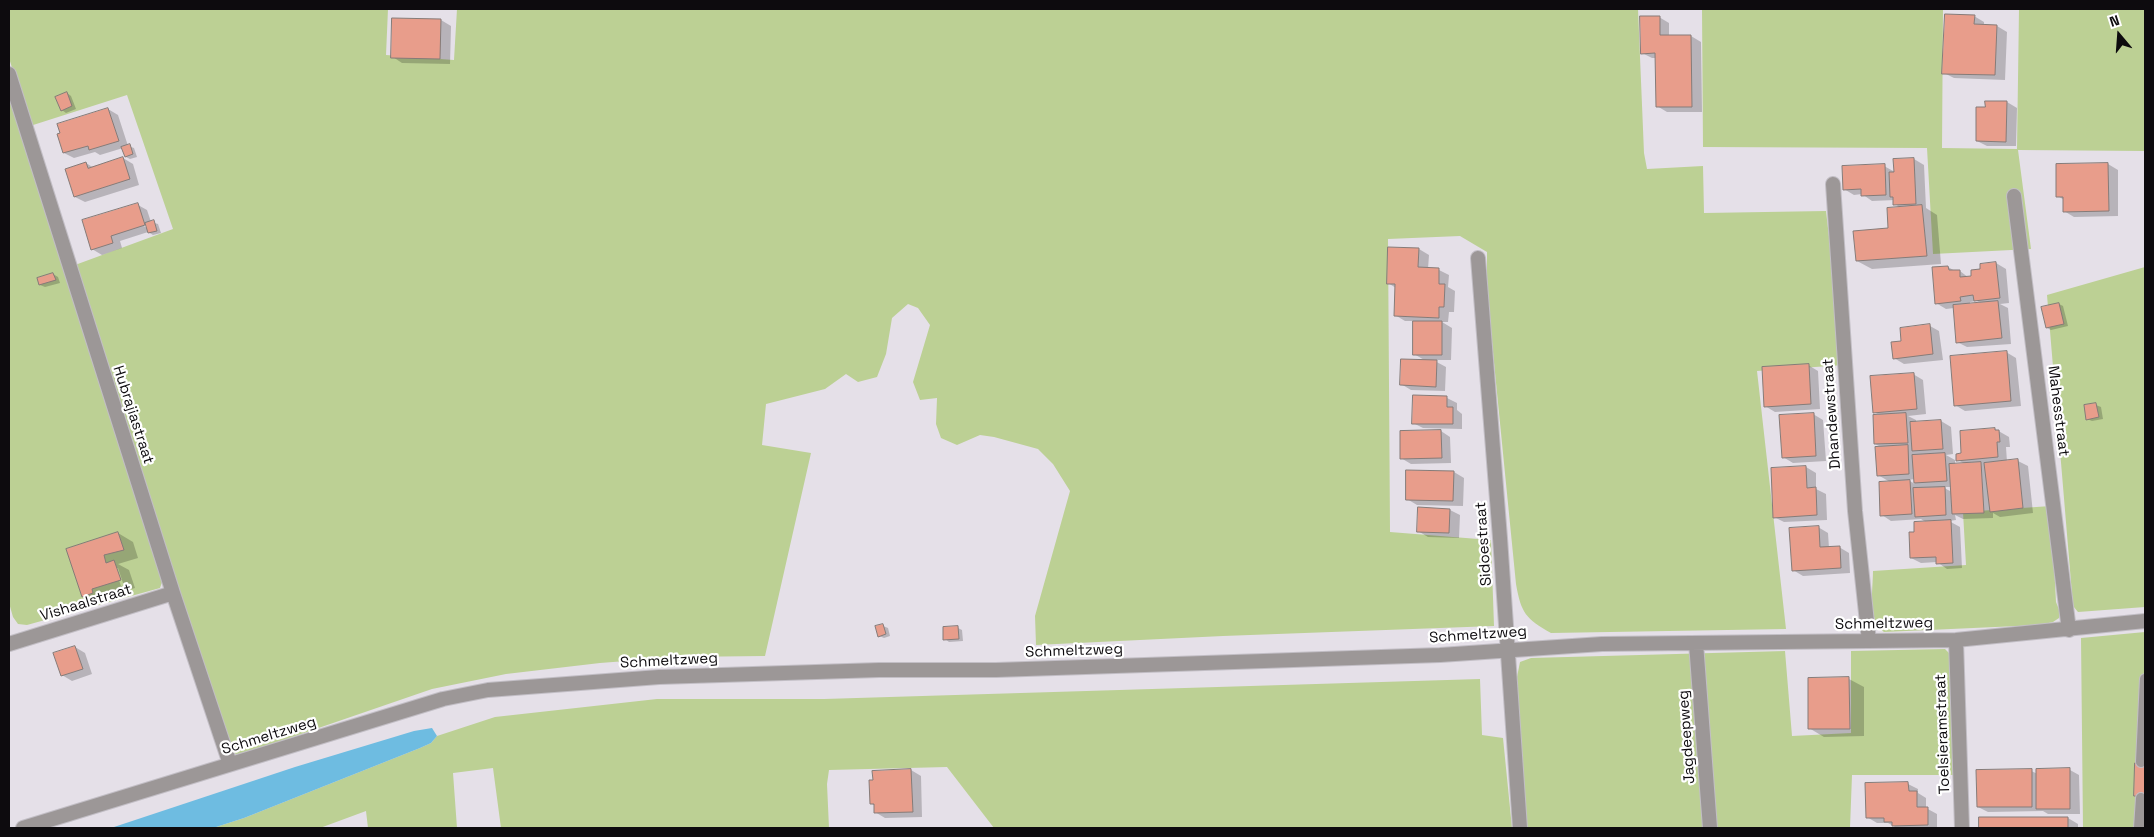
<!DOCTYPE html>
<style>
body{margin:0}
#map{position:relative;width:2154px;height:837px;overflow:hidden;background:#e5e0e8;font-family:"Space Grotesk",sans-serif}
canvas{display:block}
.frame{position:absolute;inset:0;border:10px solid #0d0b0e;pointer-events:none}
.north{position:absolute;left:2094px;top:10px;width:50px;height:50px;-webkit-text-stroke:4px #fff;paint-order:stroke;rotate:342deg;font-size:14px;font-weight:700;line-height:20px;text-align:center;color:#0d0b0e}
.north::after{content:'';display:block;margin:auto;width:18px;height:22px;background:#0d0b0e;clip-path:polygon(50% 0,100% 100%,50% 72%,0 100%)}
</style>
<div id="map">
<canvas width="2154" height="837"></canvas>
<div class="frame"></div>
<div class="north">N</div>
</div>
<script>
const c = document.querySelector('canvas').getContext('2d');
c.lineJoin = 'round';
function fill(path, color) { c.fillStyle = color; c.fill(path, 'evenodd'); }
function stroke(path, color, width, dash) { c.strokeStyle = color; c.lineWidth = width; c.lineCap = dash ? 'butt' : 'round'; c.setLineDash(dash || []); c.stroke(path); }
function label(font, color, halo, rows, align = 'center') {
  c.font = font + ' "Space Grotesk",sans-serif'; c.lineWidth = 4.5; c.setLineDash([]); c.textBaseline = 'middle'; c.strokeStyle = halo; c.fillStyle = color; for (const [text, x, y, turn = 0] of rows) {
    c.save(); c.translate(x, y); c.rotate((+turn || 0) * Math.PI / 180); c.textAlign = isNaN(turn) ? turn : align; if (halo) c.strokeText(text, 0, 0); c.fillText(text, 0, 0); c.restore();
  }
}
fill(new Path2D(`
 M9 9H388L386 55 454 60 457 9H1638L1644 153 1647 169 1703 166 1704 213 1826 211 1844 365 1757 371 1786 629 1551 633C1526 619 1521 613 1516 584L1487 292V252L1460 236 1388 239 1390 532 1491 540 1494 626 1223 636 1036 645 1035 616 1070 491 1053 464 1038 449 994 437 980 435 957 445 941 438 936 424 937 398 920 400 913 382 930 325 918 308 908 304 892 318 886 354 877 377 858 382 846 374 825 389 766 404 762 445 811 453 765 656 678 657 600 663 506 674 432 689 240 755 233 753 229 747 75 265 173 229 127 95 30 126 9 58Z
 M1702 9H1943L1942 148 2017 149 2019 9H2145V151L2018 150 2031 249 1933 254 1927 148 1703 147Z
 M9 90 162 582 160 588 27 625 18 624 13 617 9 603Z
 M2145 267V607L2078 612 2073 606 2047 295Z
 M2051 506 2056 602 2060 612 2059 618 2053 622 2040 625 1884 632C1867 620 1873 590 1873 571L1966 565 1963 512Z
 M2145 632V725L2138 828H2083L2081 638Z
 M1945 649 1950 654 1953 775H1852L1850 828H1527L1516 682 1520 662 1531 658 1785 651 1792 736 1851 733V651Z
 M1480 679 1482 735 1503 738 1512 828H994L947 767 829 770 827 784 829 828H501L493 768 453 773 457 828H368L366 811 320 828H213L244 818 420 748 431 743 437 736 495 717 657 699H824Z`), '#bcd094');
fill(new Path2D(`
 M432 728 437 736 431 743 420 748 244 818 213 828H111L295 767 414 731Z`), '#6ebce1');
fill(new Path2D(`
 M1974 16 1984 22V25L1997 26 2007 32 2005 80 1954 78 1944 73Z
 M1659 17 1669 23V36H1691L1701 42 1702 112H1667L1657 106 1656 58H1652L1642 53Z
 M441 20 451 26 450 64 402 63 393 57Z
 M67 93 71 96 76 109 66 113 62 110Z
 M2007 102 2017 108 2016 146H1987L1977 141Z
 M108 109 118 115 128 146 134 148 137 157 130 159 126 157 123 148 100 155 95 152 74 158 64 153Z
 M123 158 133 164 139 185 85 202 75 197 86 163 94 168Z
 M1914 159 1924 165 1926 208 1937 215 1941 264 1872 269 1857 261 1890 229 1901 208 1895 204V200L1872 201 1862 194 1854 195 1844 189 1884 166 1895 172 1894 160Z
 M2108 164 2118 170V216L2074 217 2064 211V200L2058 196Z
 M138 205 147 210 151 222 158 224 161 233 153 235 148 232 120 241 122 248 102 255 92 249ZM140 221 147 225V228L139 223Z
 M1419 249 1429 255 1428 269 1439 270 1449 275 1448 287 1455 291 1454 312H1449L1448 322H1442L1452 328 1451 360H1433L1446 367 1445 391 1411 390 1401 384 1426 361 1414 354V321H1405L1395 315 1396 288 1388 283Z
 M1996 263 2006 269 2009 303 2000 304 2008 308 2011 344 1967 347 1957 342 1954 308 1946 309 1936 303 1948 267 1955 271H1960L1969 278 1982 270V265ZM1977 301 1982 304 1970 305V302Z
 M53 274 58 277 60 283 45 287 40 285Z
 M2059 304 2063 306 2068 326 2051 330 2047 328Z
 M1930 326 1939 331 1943 360 1904 364 1894 358 1903 342Z
 M2006 352 2016 358 2021 406 1965 411 1955 405Z
 M1808 365 1818 371 1820 409 1775 412 1765 406Z
 M1913 374 1923 380 1926 414 1908 416 1916 420V423L1941 421 1951 427 1953 454 1946 455 1955 460V465L1965 464 1958 460 1995 429 2009 437 2010 447H2006L2007 462 2018 461 2028 466 2033 513 2000 517 1993 513V518L1963 519 1955 515 1956 520 1949 521 1960 527 1962 568 1947 569 1937 562 1921 563 1911 558 1915 533 1927 523 1921 519 1891 521 1882 515 1890 482 1878 475 1883 448 1875 444 1881 416 1874 412ZM1915 479V484L1908 480ZM1943 487H1952V492L1948 490Z
 M1414 397 1447 398 1457 403V410L1462 414V429L1423 428 1413 423Z
 M2096 405 2101 407 2103 419 2092 421 2087 419Z
 M1813 414 1823 420 1826 461 1793 463 1783 457Z
 M1441 431 1450 437 1451 463 1411 464 1401 458Z
 M1806 467 1816 473V489L1826 494 1827 520 1784 522 1774 517Z
 M1454 472 1464 478 1463 506 1417 505 1407 499Z
 M1419 508 1450 510 1460 515 1459 538 1428 537 1418 531Z
 M1818 527 1828 533 1829 548 1839 547 1849 553 1850 573 1803 576 1793 570Z
 M118 533 133 542 138 558 118 564 129 570 135 588 106 597 107 601 98 604 83 596 68 549ZM115 568H118L124 586H121Z
 M883 626 888 628 890 636 884 638 879 636Z
 M958 628 962 630 963 641 949 642 945 639Z
 M75 647 85 653 92 674 72 681 62 675Z
 M1849 679 1864 687V736L1824 737 1809 728Z
 M911 770 921 776 922 817 885 818 875 812V806L871 803Z
 M2070 770 2079 775 2080 814H2048L2043 811 1988 812 1978 807 2031 771 2038 774Z
 M1908 784 1918 789V793L1926 798V808L1937 814V828H1897L1888 823H1877L1867 817Z
 M1980 818H2068L2078 824V828H1980Z`), '#0003');
const building = new Path2D(`
 M1945 14 1975 15 1974 24 1997 25 1995 75 1942 74Z
 M1640 16H1660V35H1691L1692 107H1656L1655 53 1641 54Z
 M392 18 441 19 440 59 391 58Z
 M67 92 72 106 61 111 55 97Z
 M1985 101H2007L2006 142 1976 141V107H1985Z
 M108 108 119 141 89 150 88 146 63 153 57 134 60 133 57 124Z
 M130 144 133 154 125 157 121 147Z
 M123 157 130 179 74 197 65 169 86 162 88 168Z
 M1914 158 1916 204 1893 205V197H1890L1889 172H1894L1893 159Z
 M2108 163 2109 211 2063 212V197H2056V164Z
 M1885 164 1886 195 1861 196V189L1843 190 1842 166Z
 M138 203 145 225 111 236 113 243 91 250 82 220Z
 M1922 205 1927 256 1856 261 1853 231 1888 228 1887 208Z
 M154 220 157 231 148 233 145 223Z
 M1388 247 1419 248 1418 267 1439 268V284H1445L1444 307H1439V318L1394 316 1395 284H1387Z
 M1996 262 2000 298 1974 301 1973 295 1960 297 1961 301 1935 304 1932 267 1948 266 1949 270H1960V277L1971 276V270L1980 269V264Z
 M53 273 56 280 39 285 37 278Z
 M1998 301 2002 338 1956 343 1953 305Z
 M2059 303 2064 324 2046 328 2041 307Z
 M1413 321H1442V355H1413Z
 M1930 324 1933 354 1893 359 1891 342 1901 341 1900 328Z
 M2007 351 2011 401 1954 406 1950 356Z
 M1401 359 1437 360 1436 387 1400 385Z
 M1809 364 1811 404 1764 407 1762 367Z
 M1914 373 1917 409 1873 413 1870 376Z
 M1413 395 1447 396V407H1453V424H1412Z
 M2096 403 2099 417 2086 420 2084 405Z
 M1814 413 1816 456 1782 458 1779 415Z
 M1906 413 1908 443 1874 444 1873 415Z
 M1941 420 1943 449 1912 451 1910 422Z
 M1995 428V430H1999L2000 442H1997L1998 457 1956 461V454L1961 453 1960 431Z
 M1441 430 1442 458 1400 459V431Z
 M1908 445 1909 474 1877 476 1875 447Z
 M1945 453 1947 481 1914 483 1912 455Z
 M2018 459 2023 508 1990 512 1984 463Z
 M1981 462 1984 513 1952 514 1949 464Z
 M1806 466 1807 488 1816 487 1817 515 1773 518 1771 468Z
 M1406 470 1454 471 1453 501 1406 500Z
 M1910 480 1912 514 1880 516 1879 482Z
 M1945 487 1946 515 1915 517 1913 488Z
 M1418 507 1450 509 1449 533 1417 532Z
 M1951 520 1953 563 1936 564V557L1910 558 1909 532H1914V522Z
 M1819 526 1820 547 1840 546 1841 568 1792 571 1789 528Z
 M118 532 124 550 104 555 106 563 114 560 121 580 92 589 93 593 82 597 66 549Z
 M883 624 886 634 878 637 875 626Z
 M958 626 959 639 943 640V627Z
 M75 646 83 669 61 676 53 653Z
 M1849 677 1850 729H1808V678Z
 M2135 763H2145V797L2134 796Z
 M2070 768V809H2036V769Z
 M911 769 913 812 874 813V804H870L869 780H873L872 771Z
 M2032 769V807H1977L1976 770Z
 M1908 782 1909 791H1917V807H1928V825L1892 826V822H1884V818H1866L1865 783Z
 M1979 817H2068V828H1979Z`);
fill(building, '#e89d8b');
stroke(building, '#857b78', 1);
const service = new Path2D(`
 M2141 762 2145 679
 M2139 828 2141 798`);
const minor = new Path2D(`
 M9 74 173 593 230 764
 M1833 184 1855 511 1869 641
 M2014 196 2069 630
 M1478 258 1500 538 1520 828
 M1956 640 1962 828
 M1696 643 1710 828
 M9 644 173 593
 M23 828 443 699 488 690 659 677 879 670H996L1264 661 1440 655 1602 644 1956 640 2145 621`);
stroke(service, '#c2bec5', 12);
stroke(minor, '#c2bec5', 16);
stroke(service, '#9c9797', 10);
stroke(minor, '#9c9797', 14);
label('15px', '#0d0b0e', '#fff', [
 ["Mahesstraat",2058,411,83],
 ["Dhandewstraat",1832,414,-94],
 ["Hubrajiastraat",133,415,72],
 ["Sidoestraat",1484,544,-94],
 ["Vishaalstraat",86,603,-17],
 ["Schmeltzweg",1884,624,-1],
 ["Schmeltzweg",1478,635,-4],
 ["Schmeltzweg",1074,651,-2],
 ["Schmeltzweg",669,661,-3],
 ["Toelsieramstraat",1943,734,-92],
 ["Schmeltzweg",269,736,-17],
 ["Jagdeepweg",1687,737,-94]
]);
</script>
